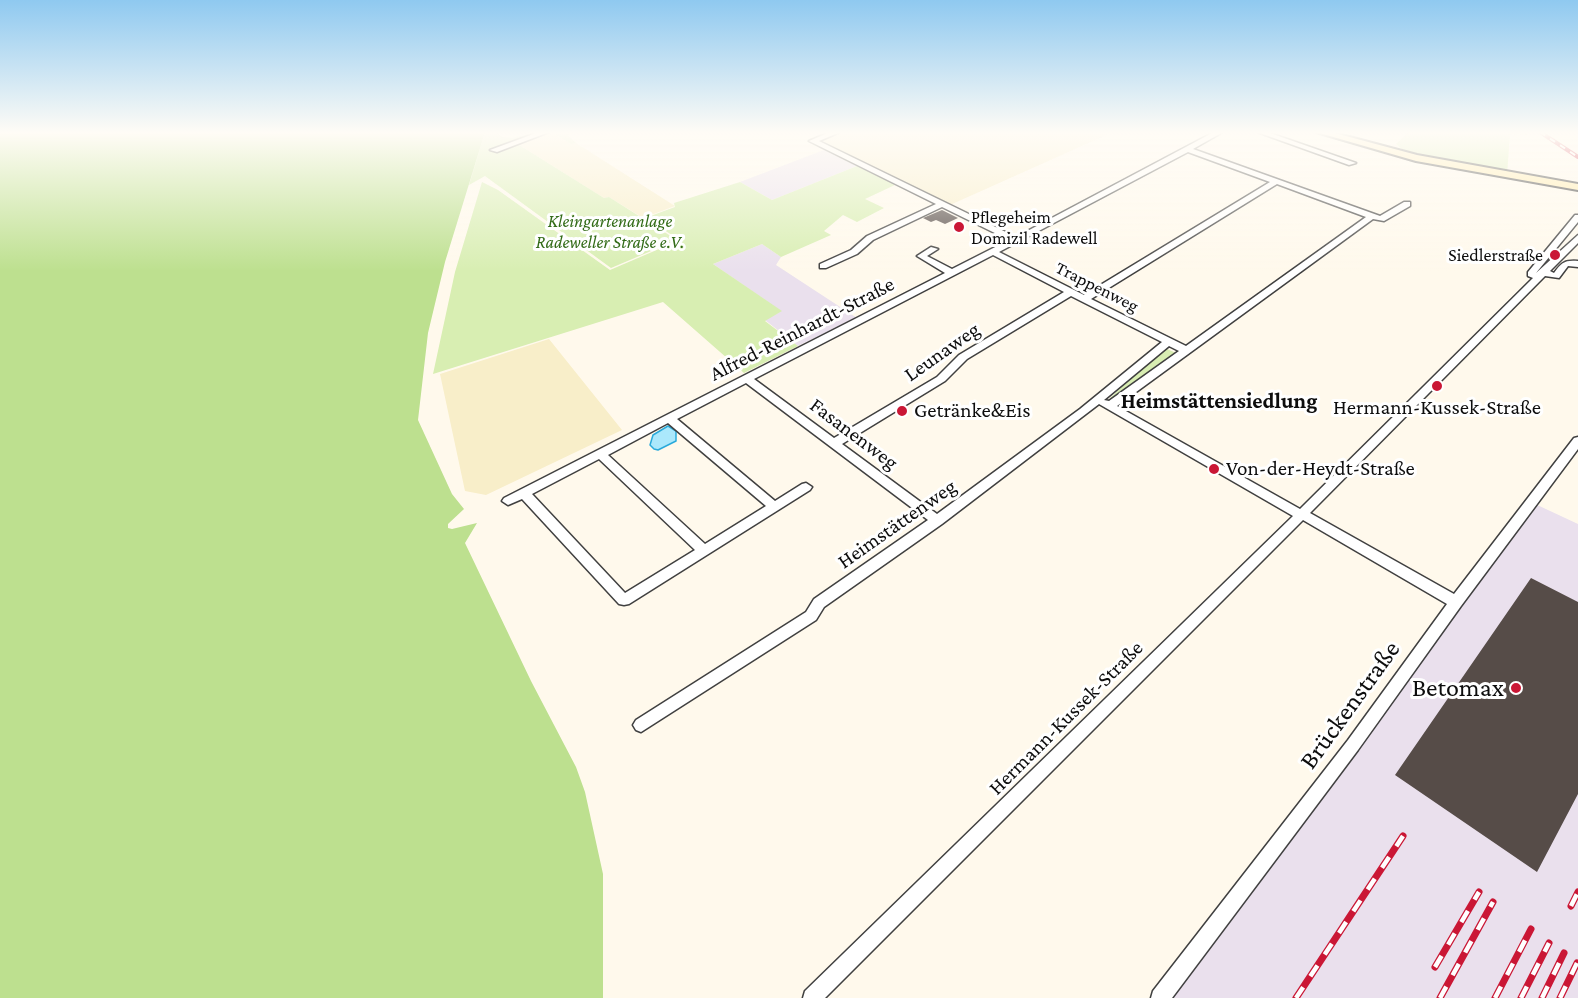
<!DOCTYPE html>
<meta charset="utf-8">
<style>
body{margin:0}
canvas{display:block;background:#fff9ec}
</style>
<canvas width="1578" height="998"></canvas>
<script>
const c = document.querySelector('canvas').getContext('2d');
c.lineJoin = 'round';
function fill(path, color) { c.fillStyle = color; c.fill(path, 'evenodd'); }
function stroke(path, color, width, dash) { c.strokeStyle = color; c.lineWidth = width; c.lineCap = dash ? 'butt' : 'round'; c.setLineDash(dash || []); c.stroke(path); }
function label(font, color, halo, rows, align = 'center') {
  c.font = font + ' "Crimson Pro",serif'; c.lineWidth = 6; c.setLineDash([]); c.textBaseline = 'middle'; c.strokeStyle = halo; c.fillStyle = color; for (const [text, x, y, turn = 0] of rows) {
    c.save(); c.translate(x, y); c.rotate((+turn || 0) * Math.PI / 180); c.textAlign = isNaN(turn) ? turn : align; if (halo) c.strokeText(text, 0, 0); c.fillText(text, 0, 0); c.restore();
  }
}
fill(new Path2D(`
 M824 150 857 166 772 200 740 182Z
 M762 244 781 257 776 265 857 318 798 346 765 320 781 311 713 264Z
 M1533 503 1578 524V998H1160Z`), '#eae0ed');
fill(new Path2D(`
 M552 132 571 144 576 143 675 206 643 218 609 197 604 198 516 143Z
 M846 132H1113L950 205 820 141Z
 M549 339 622 430 486 495 465 491 440 374Z`), '#f8eec9');
fill(new Path2D(`
 M485 132H496L502 137 511 138 537 132H578L567 135 576 143 571 144 552 132 516 143 604 198 609 197 677 240 611 268 485 176 469 185Z
 M1409 132H1524L1528 135 1510 134 1507 175 1410 156 1396 144Z
 M857 166 897 184 865 199 884 208 857 222 843 215 824 231 831 235 781 257 762 244 713 264 782 311 765 321 798 346 744 373 663 302 433 374 455 272 482 182 498 190 610 270 680 240 645 218 675 207 674 203 740 182 772 200Z
 M1167 349 1176 353 1112 400 1110 398 1162 350Z`), '#d8eeb2');
fill(new Path2D(`
 M0 132H485L445 262 428 333 418 420 452 494 464 509 448 524V528L452 529 477 523 465 543 531 681 576 767 585 792 603 874V998H0Z`), '#bde08f');
const water = new Path2D(`
 M668 426 676 431V441L658 450 654 449 650 445 653 435Z`);
fill(water, '#abe8fc');
stroke(water, '#2aaadb', 1.5);
fill(new Path2D(`
 M942 210 958 218 945 224 936 220 931 222 923 218Z
 M1531 578 1578 602V794L1537 872 1395 775Z`), '#564c48');
const street = new Path2D(`
 M539 132H549L497 152 490 150Z
 M830 132H840L819 141 1016 237 1214 132H1223L1193 149 1380 216 1404 202H1410V206L1384 221 1373 219 1117 406 1300 509 1533 278 1528 276V272L1575 215H1578V222L1536 273 1578 235V243L1550 271 1554 273C1562 262 1565 260 1578 261V267L1568 266 1559 278 1545 276 1310 513 1454 594 1574 438 1578 437V449L1461 606 1358 750 1172 998H1151L1153 991 1348 740 1447 604 1303 520 825 998H803L805 991 1293 516 1099 404 942 524 824 607 816 620 641 732 636 730 633 725 636 720 806 612 814 599 928 520 746 383 677 419 775 501 802 484 806 483 812 487 810 490 629 604 624 605 619 604 522 499 508 505 502 501 504 498 945 273 917 256 931 247 938 249 927 256 952 269 1009 240 942 207 873 240 857 254 826 268H820V264L851 250 867 236 936 204 809 141ZM1188 152 1270 182 1084 295 999 252ZM1277 184 1366 217 1186 346 1091 299ZM993 255 1064 292 959 355 937 377 834 438 754 379ZM1071 296 1162 342 1080 409 937 514 842 444 945 381 967 359ZM1169 346 1179 351 1109 401 1104 400ZM668 423 766 506 705 544 608 455ZM599 459 695 550 625 593 532 494Z
 M1257 132H1267L1356 163 1349 165Z`);
const secondary = new Path2D(`
 M1316 132H1331L1417 155 1578 184V190L1416 161Z`);
stroke(street, '#404040', 3);
stroke(secondary, '#2f2f2f', 4);
fill(street, '#fff');
fill(secondary, '#ffeba7');
const railFar1 = new Path2D(`
 M1540 132 1578 157`);
const rail = new Path2D(`
 M1571 906 1578 892
 M1435 967 1479 892
 M1296 998 1403 836
 M1440 998 1493 902
 M1495 998 1531 929
 M1521 998 1549 943
 M1542 998 1564 953
 M1560 998 1577 963`);
stroke(railFar1, '#ca1735', 4);
stroke(rail, '#ca1735', 7);
stroke(railFar1, '#fff', 2, [6]);
stroke(rail, '#fff', 4.5, [13]);
const sky = c.createLinearGradient(0, 0, 0, 271);
sky.addColorStop(0, '#8fc9f0');
sky.addColorStop(0.49, '#fffcf6');
sky.addColorStop(1, '#fffcf600');
c.fillStyle = sky;
c.fillRect(0, 0, 1578, 271);
for (const [x, y, r, color] of [
 [959,227,6,"#ca1735"],
 [1555,255,6,"#ca1735"],
 [1437,386,6,"#ca1735"],
 [902,411,6,"#ca1735"],
 [1214,469,6,"#ca1735"],
 [1516,688,6,"#ca1735"]
]) { const dot = new Path2D(); dot.arc(x, y, r, 0, 2 * Math.PI); c.fillStyle = color; c.fill(dot); stroke(dot, '#fff', 2); }
label('18px', '#0d0d0d', '#fff', [
 ["Pflegeheim",971,217],
 ["Domizil Radewell",971,238],
 ["Siedlerstraße",1543,255,"right"]
], 'left');
label('italic 18px', '#326b17', '#fff', [
 ["Kleingartenanlage",610,221],
 ["Radeweller Straße e.V.",610,242]
]);
label('18px', '#0d0d0d', '#fff', [
 ["Trappenweg",1097,287,27]
]);
label('21px', '#0d0d0d', '#fff', [
 ["Alfred-Reinhardt-Straße",802,329,-27],
 ["Leunaweg",942,352,-35],
 ["Fasanenweg",854,434,37],
 ["Heimstättenweg",897,524,-35],
 ["Hermann-Kussek-Straße",1066,718,-45]
]);
label('21px', '#0d0d0d', '#fff', [
 ["Hermann-Kussek-Straße",1437,408,"center"],
 ["Getränke&Eis",914,411],
 ["Von-der-Heydt-Straße",1226,469]
], 'left');
label('bold 22px', '#0d0d0d', '#fff', [
 ["Heimstättensiedlung",1219,401]
]);
label('26px', '#0d0d0d', '#fff', [
 ["Betomax",1504,688]
], 'right');
label('26px', '#0d0d0d', '#fff', [
 ["Brückenstraße",1350,705,-54]
]);
</script>
